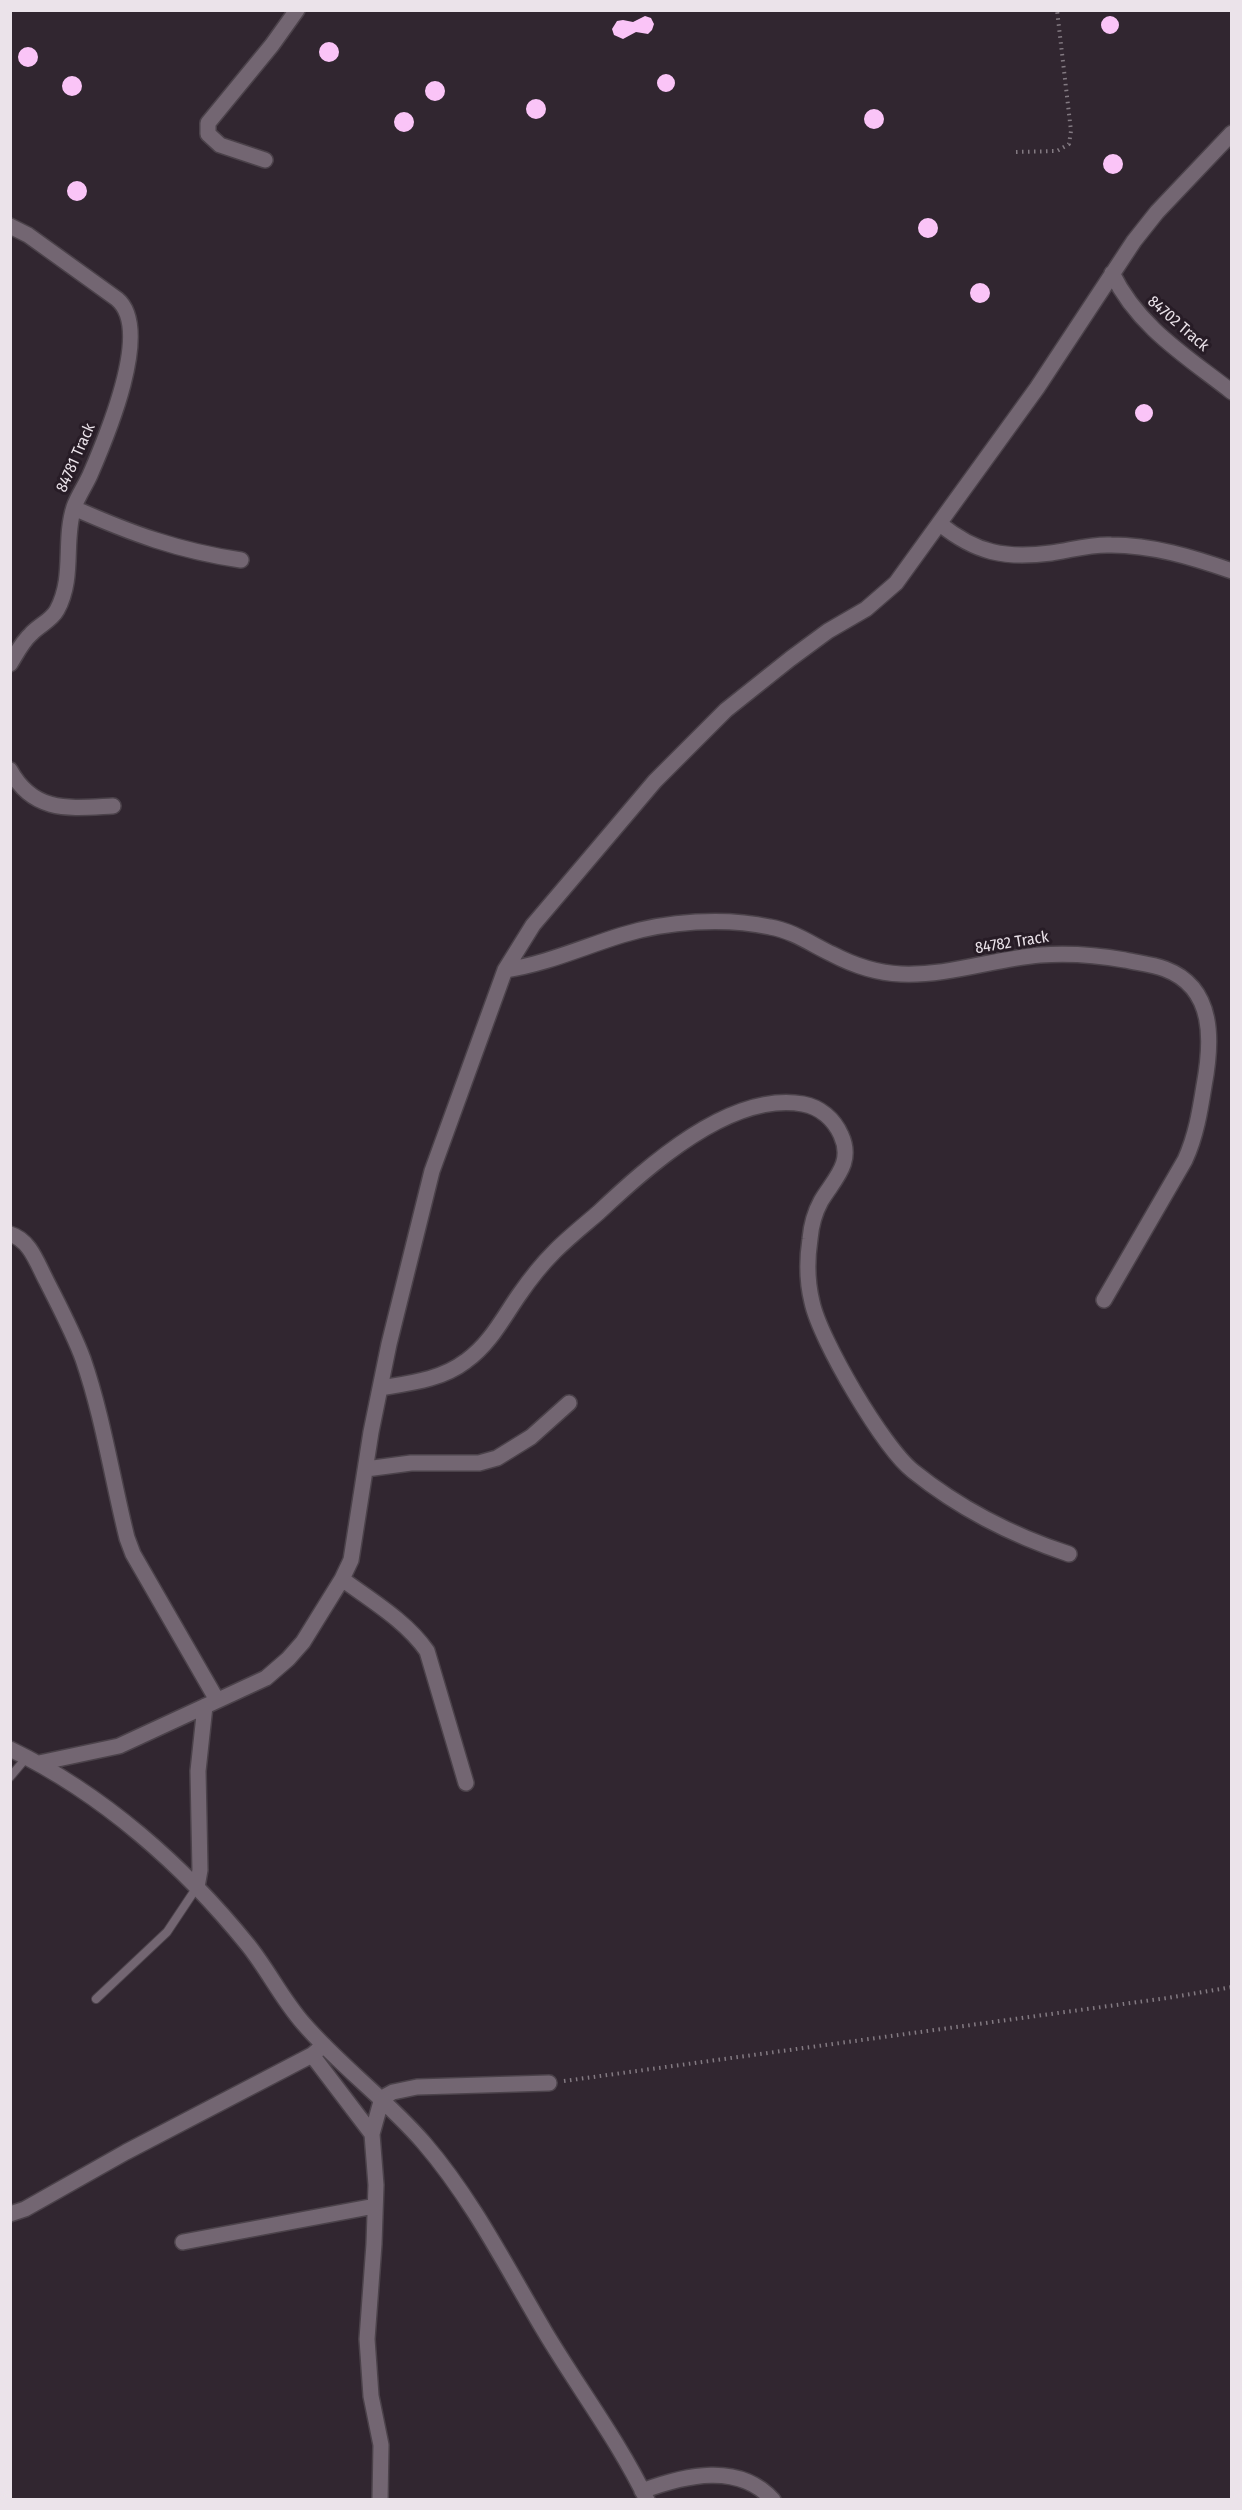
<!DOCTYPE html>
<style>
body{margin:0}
#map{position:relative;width:1242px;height:2510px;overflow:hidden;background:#312630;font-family:"Fira Sans Condensed",sans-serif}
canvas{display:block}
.frame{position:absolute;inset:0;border:12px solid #ebe3ea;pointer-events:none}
</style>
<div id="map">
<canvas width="1242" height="2510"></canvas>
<div class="frame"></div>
</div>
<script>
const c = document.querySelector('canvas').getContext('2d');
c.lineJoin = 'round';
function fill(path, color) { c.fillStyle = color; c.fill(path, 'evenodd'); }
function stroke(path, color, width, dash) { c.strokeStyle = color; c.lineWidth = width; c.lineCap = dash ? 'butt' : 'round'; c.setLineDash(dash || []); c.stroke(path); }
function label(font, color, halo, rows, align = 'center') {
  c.font = font + ' "Fira Sans Condensed",sans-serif'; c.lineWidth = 6; c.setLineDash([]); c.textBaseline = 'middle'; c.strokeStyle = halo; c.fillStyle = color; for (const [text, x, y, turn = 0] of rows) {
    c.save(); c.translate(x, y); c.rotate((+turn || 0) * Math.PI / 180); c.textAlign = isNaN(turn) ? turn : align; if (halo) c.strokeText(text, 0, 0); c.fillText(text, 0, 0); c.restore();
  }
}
fill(new Path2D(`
 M1101 25a9 9 0 1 1 18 0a9 9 0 1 1-18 0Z
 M645 16 651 18 654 24 652 30 648 34 636 32 623 39 614 35 612 29 617 21 623 20 633 22Z
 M319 52a10 10 0 1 1 20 0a10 10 0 1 1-20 0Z
 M18 57a10 10 0 1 1 20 0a10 10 0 1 1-20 0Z
 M657 83a9 9 0 1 1 18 0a9 9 0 1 1-18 0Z
 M62 86a10 10 0 1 1 20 0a10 10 0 1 1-20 0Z
 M425 91a10 10 0 1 1 20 0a10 10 0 1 1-20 0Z
 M526 109a10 10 0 1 1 20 0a10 10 0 1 1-20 0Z
 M864 119a10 10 0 1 1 20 0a10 10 0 1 1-20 0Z
 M394 122a10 10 0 1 1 20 0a10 10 0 1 1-20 0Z
 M1103 164a10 10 0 1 1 20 0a10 10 0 1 1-20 0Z
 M67 191a10 10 0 1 1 20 0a10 10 0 1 1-20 0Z
 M918 228a10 10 0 1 1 20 0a10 10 0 1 1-20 0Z
 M970 293a10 10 0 1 1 20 0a10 10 0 1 1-20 0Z
 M1135 413a9 9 0 1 1 18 0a9 9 0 1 1-18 0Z`), '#fac4f7');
const lane = new Path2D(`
 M10 1777 27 1757
 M96 1999 167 1932 197 1887`);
const street = new Path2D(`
 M265 160 220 145 208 134V123L272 45 297 10
 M10 226 28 235 117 299C153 329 106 438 90 475 85 486 78 496 74 507 63 541 75 577 57 610 51 621 39 625 31 634 22 642 17 653 10 664
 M1112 273C1138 327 1186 356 1232 392
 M74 508C130 533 179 551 241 560
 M940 524C976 553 1005 559 1051 553 1072 550 1090 544 1111 545 1152 545 1192 557 1232 571
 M10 770C34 814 71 808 113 806
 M505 970C546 964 583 947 622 935 667 921 724 917 770 927 793 931 811 944 832 954 853 965 877 973 901 974 949 976 993 959 1040 955 1068 953 1097 955 1125 960 1138 963 1152 964 1165 969 1216 988 1212 1043 1204 1086 1200 1111 1196 1136 1185 1160L1104 1300
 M10 1234C30 1240 37 1263 46 1280 59 1306 73 1332 83 1359 103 1417 112 1478 127 1538L133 1554 217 1700
 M380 1388C410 1383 441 1380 466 1361 490 1344 503 1318 519 1295 530 1279 542 1264 555 1251 569 1237 584 1225 598 1213 647 1167 730 1091 803 1104 820 1107 834 1119 841 1135 854 1163 834 1179 821 1201 815 1212 811 1227 810 1239 807 1259 807 1282 812 1302 820 1340 883 1447 913 1471 959 1508 1014 1536 1069 1554
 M366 1469 411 1463H479L497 1458 531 1437 569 1403
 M342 1579C372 1601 406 1621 427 1651L466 1783
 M10 1749C103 1794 184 1866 248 1945 268 1970 282 1999 303 2023 340 2066 387 2100 424 2143 473 2200 507 2268 545 2332 579 2389 618 2440 647 2500
 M39 1763 119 1746 266 1678 288 1659 303 1642 342 1579 351 1560 371 1432 389 1344 432 1171 505 970 533 925 655 781 726 710 790 659 828 631 866 609 896 583 1037 388 1134 241 1157 212 1232 133
 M197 1887 200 1870 198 1771 205 1706
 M312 2055 372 2134
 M10 2214 25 2209 126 2152 312 2055 324 2045
 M183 2242 375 2206
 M642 2491C685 2475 739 2462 773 2500
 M380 2500 381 2445 371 2396 367 2339 374 2244 376 2185 372 2134 382 2098 393 2092 417 2087 549 2083`);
stroke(lane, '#4b424a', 10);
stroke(street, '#4b424a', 18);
stroke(new Path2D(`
 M1016 152 1057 151 1069 144 1071 131 1057 10
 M564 2081 1167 1998 1232 1987`), '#837a82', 4, [1.5, 4.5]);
stroke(lane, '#736672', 8);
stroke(street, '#736672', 15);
label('16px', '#ebe3ea', '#271c26', [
 ["84702 Track",1178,324,41],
 ["84781 Track",76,458,-66],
 ["84782 Track",1012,943,-9]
]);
</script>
